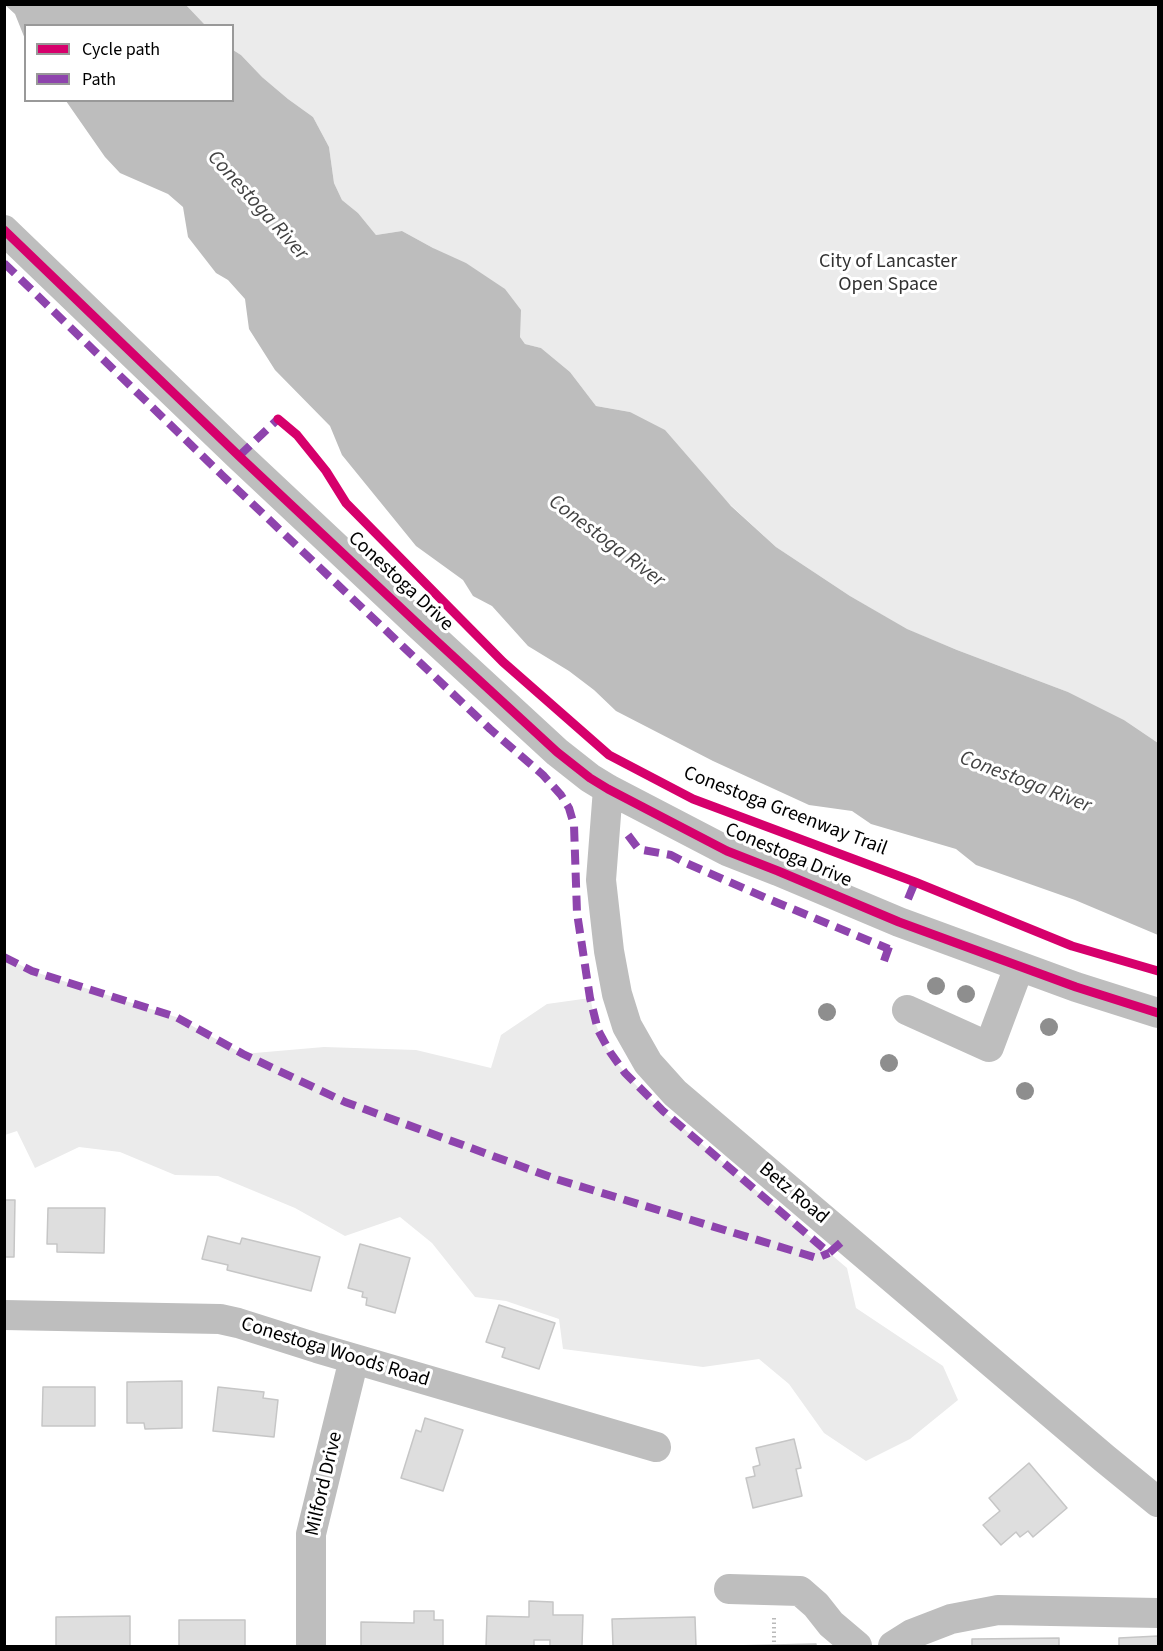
<!DOCTYPE html>
<style>
body{margin:0}
#map{position:relative;width:1163px;height:1651px;overflow:hidden;background:#fff;font-family:"Source Sans 3",sans-serif}
canvas{display:block}
.frame{position:absolute;inset:0;border:6px solid #000;pointer-events:none}
.legend{position:absolute;left:24px;top:24px;width:210px;height:78px;box-sizing:border-box;background:#fff;border:2px solid #999;margin:0;padding:8px 10px;list-style:none;font-size:18px;color:#000}
.legend li{display:flex;align-items:center;gap:12px;height:30px}
.legend b{width:30px;border:2px solid #999}
</style>
<div id="map">
<canvas width="1163" height="1651"></canvas>
<div class="frame"></div>
<ul class="legend">
<li><b style="height:8px;background:#d6006c"></b>Cycle path</li>
<li><b style="height:8px;background:#8e44ad"></b>Path</li>
</ul>
</div>
<script>
const c = document.querySelector('canvas').getContext('2d');
c.lineJoin = 'round';
function fill(path, color) { c.fillStyle = color; c.fill(path, 'evenodd'); }
function stroke(path, color, width, dash) { c.strokeStyle = color; c.lineWidth = width; c.lineCap = dash ? 'butt' : 'round'; c.setLineDash(dash || []); c.stroke(path); }
function label(font, color, halo, rows, align = 'center') {
  c.font = font + ' "Source Sans 3",sans-serif'; c.lineWidth = 6; c.setLineDash([]); c.textBaseline = 'middle'; c.strokeStyle = halo; c.fillStyle = color; for (const [text, x, y, turn = 0] of rows) {
    c.save(); c.translate(x, y); c.rotate((+turn || 0) * Math.PI / 180); c.textAlign = isNaN(turn) ? turn : align; if (halo) c.strokeText(text, 0, 0); c.fillText(text, 0, 0); c.restore();
  }
}
fill(new Path2D(`
 M186 5H1158V743L1124 720 1068 692 957 650 906 629 850 596 776 547 630 412 596 406 570 372 541 348 525 344 520 337 519 324 433 248 402 231 376 235 358 213 342 200 334 183 329 147 313 117 288 99 262 77 241 55 233 50 232 26 205 25Z
 M5 957 32 971 176 1017 243 1054 324 1047 416 1050 491 1068 501 1035 547 1004 590 998C593 1008 594 1020 598 1030 611 1062 638 1088 663 1111L847 1268 856 1308 943 1366 958 1400 910 1439 866 1461 824 1433 789 1384 759 1359 703 1367 563 1349 559 1319 506 1301 475 1297 432 1243 400 1217 345 1236 295 1208 218 1176 175 1175 120 1152 79 1147 35 1168 17 1131 5 1135Z`), '#ebebeb');
fill(new Path2D(`
 M5 5H186L205 25 26 26 25 39 15 14Z
 M233 50 241 55 262 77 288 99 313 117 329 147 334 183 342 200 358 213 376 235 402 231 433 248 466 263 505 289 521 310 520 337 525 344 541 348 570 372 596 406 630 412 665 430 731 506 776 547 850 596 907 629 957 650 1068 692 1124 720 1158 743V935L1075 900 976 865 956 849 871 824 852 811 809 805 713 761 616 711 594 690 569 671 528 646 492 606 473 596 463 580 416 546 342 455 330 426 275 370 249 329 245 299 228 280 216 273 188 237 183 207 168 194 120 173 105 157 66 101 232 100Z`), '#bdbdbd');
const building = new Path2D(`
 M4 1200H15L14 1257H4Z
 M48 1208H105L104 1253 57 1252V1244H47Z
 M208 1236 240 1244 242 1238 320 1257 311 1291 227 1270 228 1265 202 1259Z
 M360 1244 410 1258 395 1313 366 1305 367 1298 362 1297 363 1292 348 1288Z
 M499 1305 555 1323 539 1369 502 1357 505 1348 486 1342Z
 M182 1381V1428L145 1429 144 1423H127V1382Z
 M43 1387H95V1426H42Z
 M218 1387 264 1392 263 1398 278 1400 274 1437 213 1431Z
 M425 1418 463 1430 443 1491 401 1478 416 1430 421 1432Z
 M794 1439 801 1468 796 1469 802 1496 753 1508 746 1478 755 1476 753 1467 760 1465 756 1448Z
 M1029 1463 1067 1508 1033 1537 1028 1531 1020 1537 1016 1532 1001 1545 983 1525 1000 1511 989 1498Z
 M529 1601 553 1602V1615H583L582 1646H550V1640H534V1646H486L487 1616 529 1617Z
 M414 1611H434V1620H443V1646H361V1622L414 1623Z
 M130 1616V1646H56V1617Z
 M695 1617 696 1646H613L612 1619Z
 M179 1620H245V1646H179Z
 M1158 1636V1646H1119V1638Z
 M1059 1638V1646H972V1639Z
 M816 1644V1646H733Z`);
fill(building, '#dedede');
stroke(building, '#c6c6c6', 1.5);
stroke(new Path2D(`
 M774 1618V1645`), '#b9b9b9', 4, [1.5, 3]);
stroke(new Path2D(`
 M4 230 239 456 418 624 557 752 590 778 608 789 727 851 778 871 899 922 1076 987 1158 1013
 M608 789 601 880 609 951 617 994 627 1026 648 1063 675 1093 1104 1458 1158 1502
 M907 1010 989 1047 1019 967
 M4 1315 220 1319 238 1323 317 1348 656 1447
 M729 1589 800 1591 816 1605 831 1624 857 1646
 M311 1646V1534L354 1359
 M893 1646 912 1634 951 1619 998 1610 1158 1613`), '#bebebe', 30);
stroke(new Path2D(`
 M4 263 222 475 490 729 543 775 561 795 569 808 574 825 577 913 590 998 598 1030 610 1052 625 1073 663 1111 829 1253 846 1238
 M239 456 278 419
 M628 835 637 847 643 850 671 855 686 863 766 898 889 949
 M908 899 915 882
 M4 957 32 971 176 1017 243 1054 345 1102 556 1179 817 1258 829 1253
 M884 961 891 941`), '#8e44ad', 8, [15, 8]);
stroke(new Path2D(`
 M4 230 239 456 418 624 557 752 590 778 608 789 727 851 778 871 899 922 1076 987 1158 1013
 M278 419 297 435 326 471 346 503 503 662 609 755 693 799 915 882 1072 946 1158 971`), '#d6006c', 9);
c.fillStyle = '#8e8e8e';
for (const [x, y] of [
 [936,986],
 [966,994],
 [827,1012],
 [1049,1027],
 [889,1063],
 [1025,1091]
]) { c.beginPath(); c.arc(x, y, 9, 0, 2 * Math.PI); c.fill(); }
label('20px', '#313131', '#fff', [
 ["City of Lancaster",888,263],
 ["Open Space",888,286]
]);
label('20px', '#000', '#fff', [
 ["Conestoga Drive",400,582,43],
 ["Conestoga Greenway Trail",785,812,21],
 ["Conestoga Drive",788,856,23],
 ["Betz Road",793,1194,40],
 ["Conestoga Woods Road",335,1353,17],
 ["Milford Drive",325,1484,-77]
]);
label('italic 21px', '#424242', '#fff', [
 ["Conestoga River",257,206,48],
 ["Conestoga River",606,542,37],
 ["Conestoga River",1025,783,21]
]);
</script>
